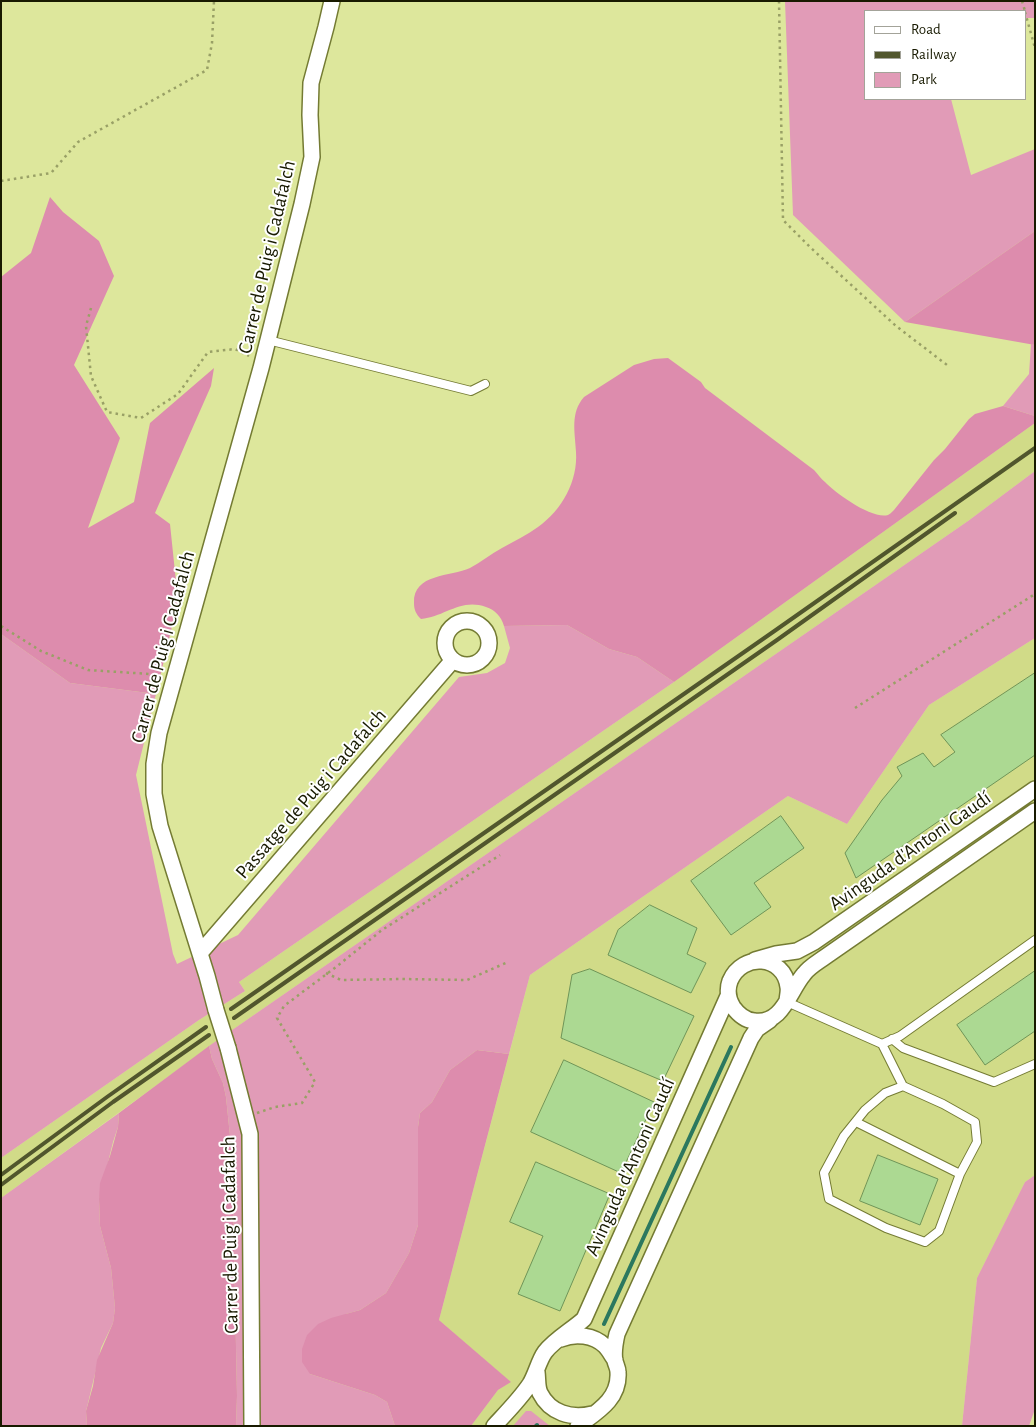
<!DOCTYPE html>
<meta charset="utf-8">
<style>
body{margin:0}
#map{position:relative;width:1036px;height:1427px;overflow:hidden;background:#dde79c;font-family:"Alegreya Sans",sans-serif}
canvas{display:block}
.frame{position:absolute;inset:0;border:2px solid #181a00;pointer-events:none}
.legend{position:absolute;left:864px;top:10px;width:162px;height:90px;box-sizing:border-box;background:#fff;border:1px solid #a3a399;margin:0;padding:6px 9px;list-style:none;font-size:15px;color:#181a00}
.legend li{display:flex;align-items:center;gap:10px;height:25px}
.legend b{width:25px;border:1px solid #a3a399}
</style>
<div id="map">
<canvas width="1036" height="1427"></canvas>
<div class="frame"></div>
<ul class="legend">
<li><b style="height:6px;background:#fff"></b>Road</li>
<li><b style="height:6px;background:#51562d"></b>Railway</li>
<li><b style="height:14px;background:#e19bb7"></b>Park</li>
</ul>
</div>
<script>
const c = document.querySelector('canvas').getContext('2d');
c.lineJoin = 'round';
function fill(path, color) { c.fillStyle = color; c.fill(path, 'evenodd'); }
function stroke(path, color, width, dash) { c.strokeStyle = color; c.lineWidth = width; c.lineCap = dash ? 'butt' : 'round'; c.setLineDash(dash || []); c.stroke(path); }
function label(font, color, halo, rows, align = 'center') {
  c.font = font + ' "Alegreya Sans",sans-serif'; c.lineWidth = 4; c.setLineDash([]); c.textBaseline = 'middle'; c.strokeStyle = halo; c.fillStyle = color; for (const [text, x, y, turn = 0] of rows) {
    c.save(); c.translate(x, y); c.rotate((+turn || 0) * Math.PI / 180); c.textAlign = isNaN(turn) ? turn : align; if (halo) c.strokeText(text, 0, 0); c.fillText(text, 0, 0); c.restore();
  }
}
fill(new Path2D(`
 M1035 423V471L968 521 238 1026 1 1198V1158L199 1020 245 991 239 982 674 682Z
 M1035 638V1175L1025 1182 977 1278 962 1426H471L498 1390 510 1382 439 1320 530 975 788 796 847 824 929 705Z`), '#d1db88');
fill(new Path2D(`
 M785 1H1035V18H1025V11H865V99H951L971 175 1035 149V231L905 322 793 215Z
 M1031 344 1035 345V416L1003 406 1029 374Z
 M1035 471V638L929 705 847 824 788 796 530 975 509 1054 477 1050 450 1070 432 1102 420 1113 418 1127V1225L409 1253 386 1293 360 1310 346 1314 310 1374 375 1395 387 1402 395 1426H236L237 1396 232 1150 230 1136 226 1097 223 1083 212 1059 209 1046 968 521Z
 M567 625 609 649 637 657 674 682 239 982 245 991 199 1020 1 1158V634L70 683 156 694 136 775 173 954 177 964 238 935 459 677 487 673 505 663 510 648 504 626Z
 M119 1113 118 1127 113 1142 99 1199 100 1226 111 1268 115 1308 113 1323 101 1348 89 1399 86 1411 87 1426H1V1198Z
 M1035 1175V1409L1029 1426H962L977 1278 1025 1182Z
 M526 1411H531L550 1426H513Z`), '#e19bb7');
fill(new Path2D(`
 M50 197 63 212 99 241 114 276 74 365 120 438 88 528 134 502 150 423 214 368 211 386 155 513 170 524 178 601 156 694 70 683 1 634V277L31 253Z
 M1035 231V345L905 322Z
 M668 358 701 382 705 388 814 470C818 474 821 479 825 482 835 493 873 520 888 515 889 515 893 511 894 510L934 460 945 449 969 419 975 414 1003 406 1035 416V423L674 682 637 657 609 649 567 625 504 626C501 616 495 610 486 607 460 598 445 617 421 619 416 614 414 610 414 603 413 573 451 577 470 568 481 562 491 554 502 548 514 541 527 535 538 527 562 510 578 481 576 452 575 432 570 413 584 397L634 365 654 359Z
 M209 1046 212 1059 223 1083 226 1097 230 1136 232 1150 237 1396 236 1426H87L86 1411 93 1386 97 1360 113 1323 115 1308 111 1268 100 1226 99 1199 100 1183 110 1156 118 1127 119 1113Z
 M477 1050 509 1054 439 1320 511 1382 498 1390 471 1426H395L387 1402 375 1395 310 1374 302 1362V1349L307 1335 318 1324 331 1318 360 1310 386 1293 409 1253 418 1225V1127L420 1113 432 1102 450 1070Z`), '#dd8cad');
stroke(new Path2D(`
 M604 1324 731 1047
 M536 1426 537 1425`), '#2b785f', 4);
const building = new Path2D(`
 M1035 673V755L856 878 845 853 882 800 902 776 897 767 923 753 934 767 955 752 941 735Z
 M781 816 804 848 754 883 771 907 731 935 691 881Z
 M650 905 697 928 687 954 706 963 691 993 608 955 618 930Z
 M590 969 694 1016 663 1081 561 1038 572 975Z
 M1035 971V1031L985 1065 957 1025Z
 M564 1060 654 1102 621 1173 531 1132Z
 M878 1155 938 1179 920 1225 860 1201Z
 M536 1162 610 1194 560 1311 518 1294 543 1236 510 1222Z`);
fill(building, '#acd992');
stroke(building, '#6f9558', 1);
const service = new Path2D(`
 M268 340 471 391 485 384
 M787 1002 882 1044 903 1086 943 1104 975 1122 977 1142 960 1174 939 1231 925 1242 886 1228 829 1199 824 1173 844 1136 865 1110 885 1093 903 1086
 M892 1039 903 1048 994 1082 1035 1064
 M882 1044 900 1036 1035 940
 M856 1122 960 1174`);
const minor = new Path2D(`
 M445 643a22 22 0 1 1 44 0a22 22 0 1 1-44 0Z
 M200 953 453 660
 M755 960 776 954 797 951 814 942 1035 789
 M787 1002C787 997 789 992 788 987 784 955 742 952 730 981 727 989 728 999 733 1007 738 1014 745 1020 754 1021 783 1025 789 991 804 974 809 967 818 962 825 957L1035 811
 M216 1010 207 976 160 826 154 794V764L159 733 261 368 302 204 312 157 310 115 311 83 326 27 332 1
 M228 1048 250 1134 252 1426
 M561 1339C575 1333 594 1335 605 1346 609 1350 612 1356 615 1360
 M537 1372C538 1379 537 1387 540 1393 550 1413 571 1419 592 1414
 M494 1426C507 1412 520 1399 530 1384 536 1374 539 1360 545 1352 555 1339 572 1330 584 1319L728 996
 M578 1426C597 1412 620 1399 618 1372 618 1368 616 1365 615 1361 613 1352 615 1343 617 1334L751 1038 757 1029 770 1020`);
stroke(service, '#747b33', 10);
stroke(minor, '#747b33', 18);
stroke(new Path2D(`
 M779 1 783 220 811 248 896 326 947 365
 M1022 1 1025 11
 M1025 12 1035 48
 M1 181 51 173 78 142 207 70 212 43 214 1
 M91 308 86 326 91 376 107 412 141 418 178 394 208 352 235 349 249 356
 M1 626 41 651 88 670 150 674 160 679
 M855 708 1035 594
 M326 973 341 980 402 979 467 980 508 962
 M257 1113 275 1107 302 1103 315 1082 277 1018 284 1006 336 967 382 930 500 855`), '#99a066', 2.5, [2.5, 4]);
stroke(service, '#fff', 8);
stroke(minor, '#fff', 15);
stroke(new Path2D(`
 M231 1009 773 632 1035 448
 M234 1018 777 640 955 513
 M1 1175 107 1097 206 1027
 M1 1185 113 1102 209 1035`), '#51562d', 4);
const minorBridge = new Path2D(`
 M216 1010 228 1048`);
stroke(minorBridge, '#747b33', 18, []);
stroke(minorBridge, '#fff', 15);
label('20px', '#181a00', '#fff', [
 ["Carrer de Puig i Cadafalch",267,257,-77],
 ["Carrer de Puig i Cadafalch",163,647,-75],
 ["Passatge de Puig i Cadafalch",311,794,-49],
 ["Avinguda d'Antoni Gaudí",910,851,-35],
 ["Avinguda d'Antoni Gaudí",630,1167,-66],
 ["Carrer de Puig i Cadafalch",230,1235,-91]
]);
</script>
